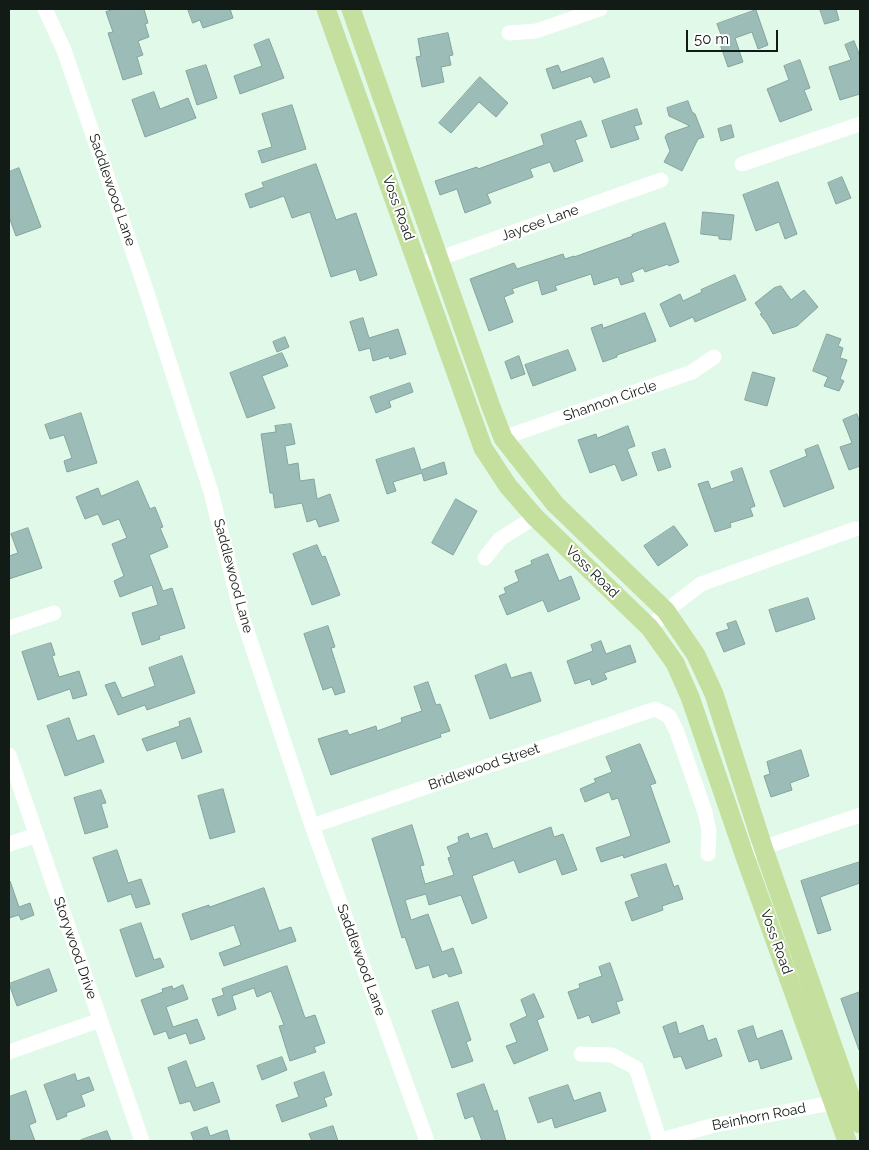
<!DOCTYPE html>
<style>
body{margin:0}
#map{position:relative;width:869px;height:1150px;overflow:hidden;background:#e0f9e8;font-family:Raleway,sans-serif}
canvas{display:block}
.frame{position:absolute;inset:0;border:10px solid #121b15;pointer-events:none}
.scale{position:absolute;left:686px;top:30px;width:92px;height:22px;box-sizing:border-box;border:2px solid #121b15;border-top:0;padding-left:6px;font-size:15px;line-height:18px;white-space:nowrap;color:#121b15;-webkit-text-stroke:4px #fff;paint-order:stroke}
</style>
<div id="map">
<canvas width="869" height="1150"></canvas>
<div class="frame"></div>
<div class="scale">50 m</div>
</div>
<script>
const c = document.querySelector('canvas').getContext('2d');
c.lineJoin = 'round';
function fill(path, color) { c.fillStyle = color; c.fill(path, 'evenodd'); }
function stroke(path, color, width, dash) { c.strokeStyle = color; c.lineWidth = width; c.lineCap = dash ? 'butt' : 'round'; c.setLineDash(dash || []); c.stroke(path); }
function label(font, color, halo, rows, align = 'center') {
  c.font = font + ' Raleway,sans-serif'; c.lineWidth = 4; c.setLineDash([]); c.textBaseline = 'middle'; c.strokeStyle = halo; c.fillStyle = color; for (const [text, x, y, turn = 0] of rows) {
    c.save(); c.translate(x, y); c.rotate((+turn || 0) * Math.PI / 180); c.textAlign = isNaN(turn) ? turn : align; if (halo) c.strokeText(text, 0, 0); c.fillText(text, 0, 0); c.restore();
  }
}
const building = new Path2D(`
 M115 9H144L148 23 145 24 149 37 138 41 143 55 137 57 142 74 123 80 108 33 113 32 106 12Z
 M188 9H230L233 18 203 28 200 20 193 23Z
 M820 9H836L839 20 825 24Z
 M756 10 768 45 758 49 752 32 735 38 743 62 728 67 719 41 723 40 717 24Z
 M448 33 453 55 449 56 451 65 441 67 444 82 422 87 416 57 421 56 418 39Z
 M269 39 284 78 240 94 234 76 262 66 254 45Z
 M854 41 860 56V94L840 100 829 67 851 60 845 45Z
 M603 58 610 77 594 83 591 76 553 89 546 69 558 65 561 72Z
 M800 60 810 88 804 90 812 110 780 122 767 89 789 80 784 66Z
 M206 65 217 98 197 105 186 71Z
 M480 77 508 103 496 117 479 102 451 133 439 123Z
 M154 92 160 109 188 98 196 118 145 137 132 100Z
 M688 101 692 112 695 114 704 137 698 139 682 171 664 162 670 151 665 137 667 134 690 126 669 116 667 108Z
 M292 105 306 149 262 163 258 151 272 147 262 114Z
 M637 109 642 124 634 126 639 139 611 148 602 121Z
 M581 121 587 136 575 140 583 161 554 172 550 162 530 169 533 177 487 194 491 203 465 213 457 189 440 195 435 181 477 167 478 169 544 145 541 135Z
 M731 125 734 137 721 141 718 129Z
 M316 164 336 220 356 213 377 275 360 281 356 269 331 277 310 212 292 218 284 196 250 208 245 194 264 187 262 183Z
 M19 168 41 227 16 236 9 217V172Z
 M842 177 851 198 836 204 828 183Z
 M778 182 797 234 785 239 779 222 756 231 743 195Z
 M703 212 734 215 731 240 719 239V236L701 234Z
 M665 223 679 262 669 266 668 264 645 272 643 268 631 273 634 281 621 285 618 277 594 285 591 274 555 286 557 290 542 295 538 280 512 289 514 293 504 297 513 322 489 331 470 279 514 263 517 269 563 254 565 259 574 256V257L633 236 632 235Z
 M735 275 746 300 695 322 693 317 670 327 660 304 680 294 683 301 702 292 701 290Z
 M781 286 791 300 804 290 818 307 797 326 773 334 767 323 760 314 762 313 755 303 774 288Z
 M645 313 656 341 617 355V357L603 362 591 328 602 324 603 328Z
 M363 318 369 338 398 329 406 354 390 359 389 356 373 361 370 348 359 351 350 322Z
 M827 334 841 339 838 346 843 348 840 358 847 360 840 379 844 381 839 391 824 386 828 377 813 371Z
 M285 337 289 347 277 352 273 342Z
 M568 350 576 370 533 386 525 365Z
 M282 353 288 366 262 376 275 408 247 418 230 373Z
 M519 356 525 374 511 379 505 362Z
 M753 372 775 378 767 406 745 400Z
 M410 383 413 392 389 401 391 407 376 413 370 397Z
 M81 413 97 463 67 472 64 461 72 458 64 435 50 439 45 425Z
 M857 414 860 423V466L849 470 840 447 852 443 843 420Z
 M291 424 295 444 285 446 288 465 298 463 300 481 314 479 317 499 330 494 339 521 319 527 316 519 307 522 302 503 275 508 273 493H270L261 434 276 432 275 426Z
 M628 426 635 446 627 449 637 475 622 481 615 464 590 473 578 440 596 434 597 438Z
 M818 445 834 488 784 507 770 471 807 456 805 450Z
 M414 448 421 470 444 462 447 474 424 481 422 473 393 482 396 491 387 494 376 460Z
 M665 449 671 467 658 471 652 453Z
 M742 468 755 506 750 508 753 516 730 523 731 527 715 532 698 484 708 481 711 489 734 481 731 472Z
 M138 481 150 509 155 507 163 527 160 528 168 547 149 555 163 591 172 588 185 628 159 636 160 639 142 645 132 613 158 605 152 585 120 597 114 581 124 576 112 544 127 538 119 519 103 525 98 514 85 519 76 497 98 488 101 496Z
 M456 499 477 511 453 555 432 543Z
 M674 526 688 545 658 566 644 546Z
 M28 528 42 568 9 579V556L18 553 11 534Z
 M317 545 322 557 325 556 340 595 312 605 293 554Z
 M548 554 559 581 571 576 580 599 548 612 543 600 507 615 499 596 506 593 504 588 519 581 515 571 532 564 531 561Z
 M808 598 815 619 776 632 769 610Z
 M736 621 745 644 724 652 716 633 729 629 727 624Z
 M328 626 335 647 331 648 345 692 335 695 332 687 323 690 304 634Z
 M601 641 606 654 630 645 636 662 604 673 607 679 592 685 590 679 575 684 567 661 593 651 591 645Z
 M51 643 55 655 52 656 59 677 79 671 87 695 73 699 70 689 38 700 22 652Z
 M182 656 195 693 147 710 145 705 118 715 105 685 115 682 122 698 155 686 149 668Z
 M506 664 511 678 531 672 541 701 490 719 475 676Z
 M428 682 436 705 440 704 450 731 440 734 441 737 331 775 318 739 347 730 349 735 376 726 377 731 402 722 401 718 422 711 414 687Z
 M69 718 77 741 94 735 104 762 65 776 47 726Z
 M190 718 202 752 182 759 176 741 147 751 142 739 180 726 179 722Z
 M640 744 656 783 650 785 670 842 624 858 623 855 601 862 596 848 631 836 618 798 612 800 609 792 585 802 580 789 596 782 594 779 612 772 606 757Z
 M801 750 809 776 790 783 792 790 771 797 764 776 770 774 767 762Z
 M223 789 235 832 210 839 198 796Z
 M101 790 106 803 101 804 108 827 85 834 74 798Z
 M412 825 424 865 420 866 425 884 454 875 448 858 451 857 447 847 459 842 458 837 468 833 470 839 487 833 493 849 551 827 554 837 563 834 577 870 562 875 556 859 519 873 514 860 472 876 487 918 472 924 461 895 429 905 426 894 405 900 411 920 428 914 442 952 453 948 462 973 449 977 447 973 433 978 429 965 416 969 405 937 402 938 372 839Z
 M117 850 128 883 141 879 150 904 136 908 131 894 108 902 93 858Z
 M860 862V883L820 897 831 930 818 934 801 881Z
 M666 864 674 887 678 885 683 899 662 906 663 910 632 921 625 902 639 897 631 875Z
 M9 881H10L19 907 30 903 34 915 21 920 19 915 9 918Z
 M264 888 279 931 291 927 296 941 224 966 219 953 241 945 234 925 191 940 182 914 209 905V907Z
 M141 923 154 960 160 958 164 967 136 977 120 930Z
 M610 963 623 1000 616 1002 620 1013 592 1023 589 1015 578 1019 568 992 580 988 579 984 602 976 599 967Z
 M287 966 305 1018 315 1015 325 1043 314 1047 316 1052 290 1061 279 1026 284 1025 271 991 257 997 254 988 232 996 236 1009 218 1016 212 999 224 995 222 989Z
 M49 969 57 991 17 1006 9 984Z
 M183 985 188 999 166 1007 173 1027 197 1019 205 1039 190 1044 186 1033 169 1039 166 1031 154 1035 141 1000 163 992 162 989 172 986 173 989Z
 M860 992V1050H859L841 999Z
 M534 994 544 1017 537 1020 548 1050 514 1064 506 1046 517 1042 510 1024 527 1016 521 1000Z
 M458 1002 471 1040 466 1042 473 1061 452 1068 432 1011Z
 M676 1022 679 1034 703 1025 708 1041 716 1038 722 1056 686 1069 681 1056 674 1058 663 1027Z
 M753 1026 757 1039 782 1030 792 1059 761 1069 758 1059 749 1062 738 1031Z
 M282 1057 287 1070 262 1080 257 1066Z
 M186 1061 196 1088 213 1082 220 1102 194 1111 190 1101 180 1104 168 1068Z
 M324 1072 332 1095 324 1098 327 1106 282 1122 276 1105 299 1097 294 1083Z
 M75 1074 77 1081 89 1077 94 1090 81 1095 85 1106 66 1113 67 1116 57 1120 44 1085Z
 M484 1084 494 1112 497 1110 506 1141H482L473 1116 465 1119 457 1094Z
 M568 1085 574 1101 600 1092 606 1111 555 1128 552 1118 538 1123 529 1098Z
 M26 1091 36 1122 29 1125 35 1141H9V1097Z
 M333 1126 338 1141H312L309 1134Z
 M207 1127 210 1136 227 1130 230 1141H194L191 1133Z
 M107 1131 111 1141H81V1140Z`);
fill(building, '#9cbcb7');
stroke(building, '#85a49e', 1);
stroke(new Path2D(`
 M45 9 64 50 145 287 211 492 242 616 312 826 427 1141
 M509 33 536 31 600 9
 M742 164 860 124
 M418 266 661 180
 M503 438 692 372 714 357
 M485 558 500 539 535 517
 M9 628 54 613
 M650 628 666 611 701 584 855 529
 M9 755 142 1141
 M312 826 655 709 669 716 677 732 705 812 709 831 708 854
 M9 844 37 835
 M744 854 860 815
 M9 1052 100 1020
 M581 1054 612 1055 636 1068 660 1141
 M658 1141 711 1126 842 1101`), '#fff', 15);
stroke(new Path2D(`
 M326 9 483 448 508 486 535 517 650 628 675 663 690 697 744 854 847 1141
 M351 9 491 407 503 438 555 504 666 611 696 655 714 694 763 847 860 1124`), '#c4df9e', 19);
label('14px', '#121b15', '#fff', [
 ["Saddlewood Lane",112,190,71],
 ["Voss Road",398,208,70],
 ["Jaycee Lane",540,223,-20],
 ["Shannon Circle",610,401,-19],
 ["Voss Road",592,572,44],
 ["Saddlewood Lane",233,576,75],
 ["Bridlewood Street",484,767,-19],
 ["Voss Road",776,942,70],
 ["Storywood Drive",75,948,71],
 ["Saddlewood Lane",361,960,70],
 ["Beinhorn Road",759,1117,-11]
]);
</script>
